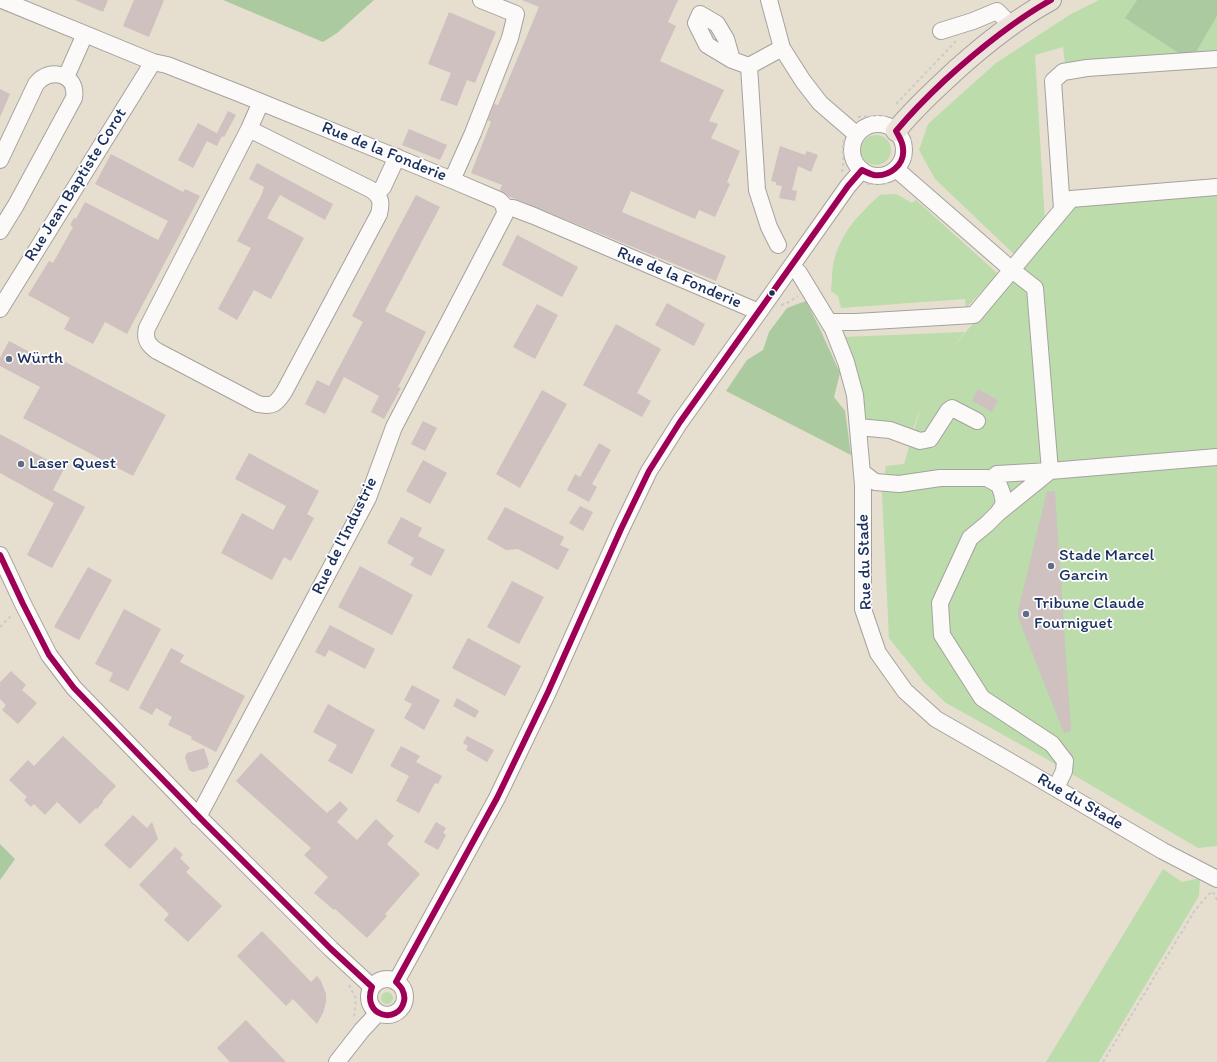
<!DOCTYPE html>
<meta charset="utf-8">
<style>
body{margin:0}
canvas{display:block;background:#e6dece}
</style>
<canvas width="1217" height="1062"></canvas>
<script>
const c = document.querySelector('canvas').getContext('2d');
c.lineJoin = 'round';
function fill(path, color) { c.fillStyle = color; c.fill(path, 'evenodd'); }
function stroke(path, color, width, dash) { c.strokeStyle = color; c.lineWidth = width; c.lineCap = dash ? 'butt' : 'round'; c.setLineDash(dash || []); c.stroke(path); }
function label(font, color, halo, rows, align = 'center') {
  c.font = font + ' Itim,sans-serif'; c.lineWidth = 3.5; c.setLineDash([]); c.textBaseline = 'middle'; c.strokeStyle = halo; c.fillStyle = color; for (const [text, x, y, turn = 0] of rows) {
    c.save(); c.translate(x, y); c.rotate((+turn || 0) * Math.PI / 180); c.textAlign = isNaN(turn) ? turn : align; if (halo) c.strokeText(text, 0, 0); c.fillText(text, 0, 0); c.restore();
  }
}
fill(new Path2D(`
 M1099 0H1137L1126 18 1181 54 1065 64 1063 47 1035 55 1045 222 1015 255 935 179 919 150 928 124 996 63 1071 14Z
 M1217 16V50L1196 52Z
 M861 150a15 15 0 1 1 30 0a15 15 0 1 1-30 0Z
 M1217 192V846L1198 848 1043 757 946 703 925 683 889 638 882 493 886 466 904 464 922 403 912 432 866 419 853 358 844 337 965 332 949 352 1074 204Z
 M896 194 912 203 916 200 998 274 966 308 965 299 841 308 838 296 831 291C832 281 832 269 834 260 843 230 858 215 880 195Z
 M1163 869 1182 882 1200 878 1199 896 1099 1062H1046Z
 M381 998a6 6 0 1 1 12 0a6 6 0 1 1-12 0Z`), '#bcdcac');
fill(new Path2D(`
 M223 0H374L337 33 323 42Z
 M1137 0H1217V16L1191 61 1125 18Z
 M806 301 819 327 840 373 834 397 845 411 851 455 726 391 747 360 763 350 769 332 787 308Z
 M0 844 15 859 0 880Z`), '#abcaa0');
fill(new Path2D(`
 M75 0H108L103 12Z
 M134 0H164L149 37 123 26Z
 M522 0H678L668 22 676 26 660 61 724 90 709 121 718 124 711 138 740 151 727 182 730 184 715 217 699 210 695 219 631 191 622 212 726 256 716 281 508 196 500 190 502 185 471 173 491 122 488 120 494 104 498 105 539 7Z
 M449 12 496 32 475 83 467 80 457 106 440 100 451 73 428 64Z
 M0 89 10 94 0 117Z
 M228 111 236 115 224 137 217 133Z
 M198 123 222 136 217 146 207 141 193 168 178 160Z
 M409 129 447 145 440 160 402 145Z
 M780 146 805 155 807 151 818 155 811 172 798 166 792 190 797 191 795 201 779 198 782 186 776 185V182L771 181Z
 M111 154 183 192 185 189 200 196 127 334 105 322 93 344 64 329 70 318 28 295 49 261 53 263 73 227 70 225 74 218 76 219 85 202 158 240 168 221 95 184Z
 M257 163 333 204 325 220 280 195 267 218 304 238 271 299 254 290 237 320 218 309 251 248 237 241 261 196 264 187 249 179Z
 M416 195 440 207 385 311 426 332 398 387 401 388 384 419 371 412 379 396 344 377 325 414 305 404 317 380 329 386 363 322 352 316Z
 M517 235 578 267 562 297 502 265Z
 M667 303 705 324 694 346 655 325Z
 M537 304 558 315 535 359 513 347Z
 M616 324 661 349 637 393 651 401 642 417 583 385Z
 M9 341 52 364 56 357 166 415 133 476 23 418 40 387 0 366V358Z
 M978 389 998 400 992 412 972 401Z
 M542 390 567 404 520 488 496 474Z
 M423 421 437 428 425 451 411 444Z
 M0 434 64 469 53 490 85 507 52 568 27 555 54 503 0 473Z
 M599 443 611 450 592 484 597 487 589 502 567 490 575 474 580 477Z
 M249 453 319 491 307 514 314 518 291 561 284 557 272 580 221 553 242 513 273 530 286 506 235 479Z
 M423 460 447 473 430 504 406 491Z
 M1047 491H1055L1071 731 1064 733 1018 617V611Z
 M580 506 593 512 583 531 569 523Z
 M505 507 564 537 560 545 569 549 558 570 518 549 506 550 487 539Z
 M401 517 422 528 418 536 445 550 431 576 410 565 414 558 387 543Z
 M360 566 413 595 392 635 338 607Z
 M88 567 112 580 79 640 54 627Z
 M512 581 544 597 519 644 487 627Z
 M124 609 161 629 128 691 109 681 113 673 95 664Z
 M330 625 375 649 365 669 329 650 325 657 315 652Z
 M468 638 521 666 505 696 452 668Z
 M171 648 184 655 180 662 245 696 216 752 191 739 192 737 168 725 172 717 156 708 152 715 139 708Z
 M11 671 26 685 22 690 37 703 18 724 2 710 6 705 0 699V682Z
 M412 685 440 700 424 730 404 718 412 704 404 700Z
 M457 698 479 711 475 718 453 706Z
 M328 704 375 730 352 774 328 761 337 745 313 732Z
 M63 736 116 786 103 800V802L97 809 96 808 80 824 57 802 45 815 34 804 31 807 24 800 27 797 9 780 28 760 34 766Z
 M467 736 494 750 487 762 466 750 468 746 463 743Z
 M401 746 420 756 416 762 442 776 438 784 435 783 419 813 396 801 409 776 390 766Z
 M204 748 209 764 207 768 193 772 189 770 185 757 187 753Z
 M261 753 327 813 330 810H331L340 801 348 809 337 822 357 840 376 819 394 836 387 844 420 874 385 914 387 916 367 938 335 909 334 910 314 893 328 877 304 855 311 848 236 781Z
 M133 815 147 828 152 822 158 839 130 869 104 845Z
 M436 822 446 828 443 833 446 835 438 850 424 842Z
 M175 847 183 855 180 858 190 868 186 872 222 906 188 942 164 920 169 914 139 885Z
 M262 931 311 982 317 976 321 981 326 994V1002L323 1013 317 1024 293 999 286 1006 237 956Z
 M246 1020 286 1062H230L217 1048Z`), '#cec1bf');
const minor = new Path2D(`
 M2 0 153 62 167 65 241 94 452 180 499 200 504 205 505 214 394 427 368 498 198 817
 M769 0 782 48 803 81 820 103 857 135
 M941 31 973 21 997 11 1004 18 1009 26
 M732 60 726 39 717 24 700 14 696 23 707 45 732 60 749 66
 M66 77 85 34
 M852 150a26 26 0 1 1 52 0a26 26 0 1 1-52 0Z
 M249 129 370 189C381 196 382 202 379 214L284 392C276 404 273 407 258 404L157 351C148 345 144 339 147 328L249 129 261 102
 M0 160 36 84C50 66 78 74 74 98L16 205 0 231
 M896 169 1012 270 1035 288 1050 471 998 513
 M452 180 473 133 510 38 516 14 481 0
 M376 194 383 187 397 157
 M504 208H513L534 216 759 312
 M1062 209 1053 81 1063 72 1087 68 1217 59
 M778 245 769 227 757 190 749 66 782 48
 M792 266 799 273 833 329 846 362 855 395 863 485V609L878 653 905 691 936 719 1004 758 1163 851 1217 879
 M0 309 153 62
 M829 322H856L974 315 1071 199 1217 187
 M858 427 890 430 920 441 930 439 948 411 952 408 977 421
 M862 472 875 482 899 484 940 478H987L999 485 1002 493 1004 504 998 513 987 524 970 538 940 603 942 635 982 698 1052 744 1065 761 1064 771 1056 788
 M990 480 997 474 1050 471 1217 457
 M0 555 23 604 49 655 74 688 205 823 331 949 372 987
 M369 997a18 18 0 1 1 36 0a18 18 0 1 1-36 0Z
 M396 982 497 798 548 692 621 529 649 471 680 422 759 312 848 186 862 170
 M337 1062 362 1030 378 1013`);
const major = new Path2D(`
 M896 131C914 108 935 90 956 70 985 44 1016 19 1051 0`);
stroke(minor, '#a5a29f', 18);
stroke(major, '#a5a29f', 22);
stroke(new Path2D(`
 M898 104 897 103 956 41
 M858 117 873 116H888
 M910 139 911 149 910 163
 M842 172C845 161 841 151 844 140
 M867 184 891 183
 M781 305 787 303 798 296
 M0 627 13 614
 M1213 892 1217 900
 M349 985 356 999 354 1017 353 1019
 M1103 1062 1195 910 1209 894 1213 892`), '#cbcaca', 2, [3, 3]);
stroke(minor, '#fbfaf8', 16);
stroke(major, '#ece4db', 20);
stroke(new Path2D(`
 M0 555 23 604 49 655 74 688 205 823 331 949 372 987C361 1017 399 1025 404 1001 405 997 404 993 402 989 401 987 398 984 396 982L497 798 548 692 621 529 649 471 680 422 848 186 862 170C866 172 870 174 874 175 889 177 905 165 903 149 903 142 899 137 896 131 911 113 928 96 945 80 978 50 1012 22 1051 0`), '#9f0057', 6);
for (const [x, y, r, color] of [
 [772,293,3.5,"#1b2f5e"],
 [9,359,4,"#626c85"],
 [21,464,4,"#626c85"],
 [1051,566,4,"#626c85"],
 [1026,614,4,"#626c85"]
]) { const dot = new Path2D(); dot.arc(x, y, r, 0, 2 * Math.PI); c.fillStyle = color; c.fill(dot); stroke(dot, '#fff', 1.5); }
label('17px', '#1b2f5e', '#fff', [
 ["Rue de la Fonderie",384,152,22],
 ["Rue Jean Baptiste Corot",76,185,-58],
 ["Rue de la Fonderie",679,278,23],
 ["Rue de l'Industrie",345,536,-64],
 ["Rue du Stade",865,562,-92],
 ["Rue du Stade",1080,802,30]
]);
label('17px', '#1b2f5e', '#fff', [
 ["Würth",17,359],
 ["Laser Quest",29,464],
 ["Stade Marcel",1059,556],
 ["Garcin",1059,576],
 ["Tribune Claude",1034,604],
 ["Fourniguet",1034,624]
], 'left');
</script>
